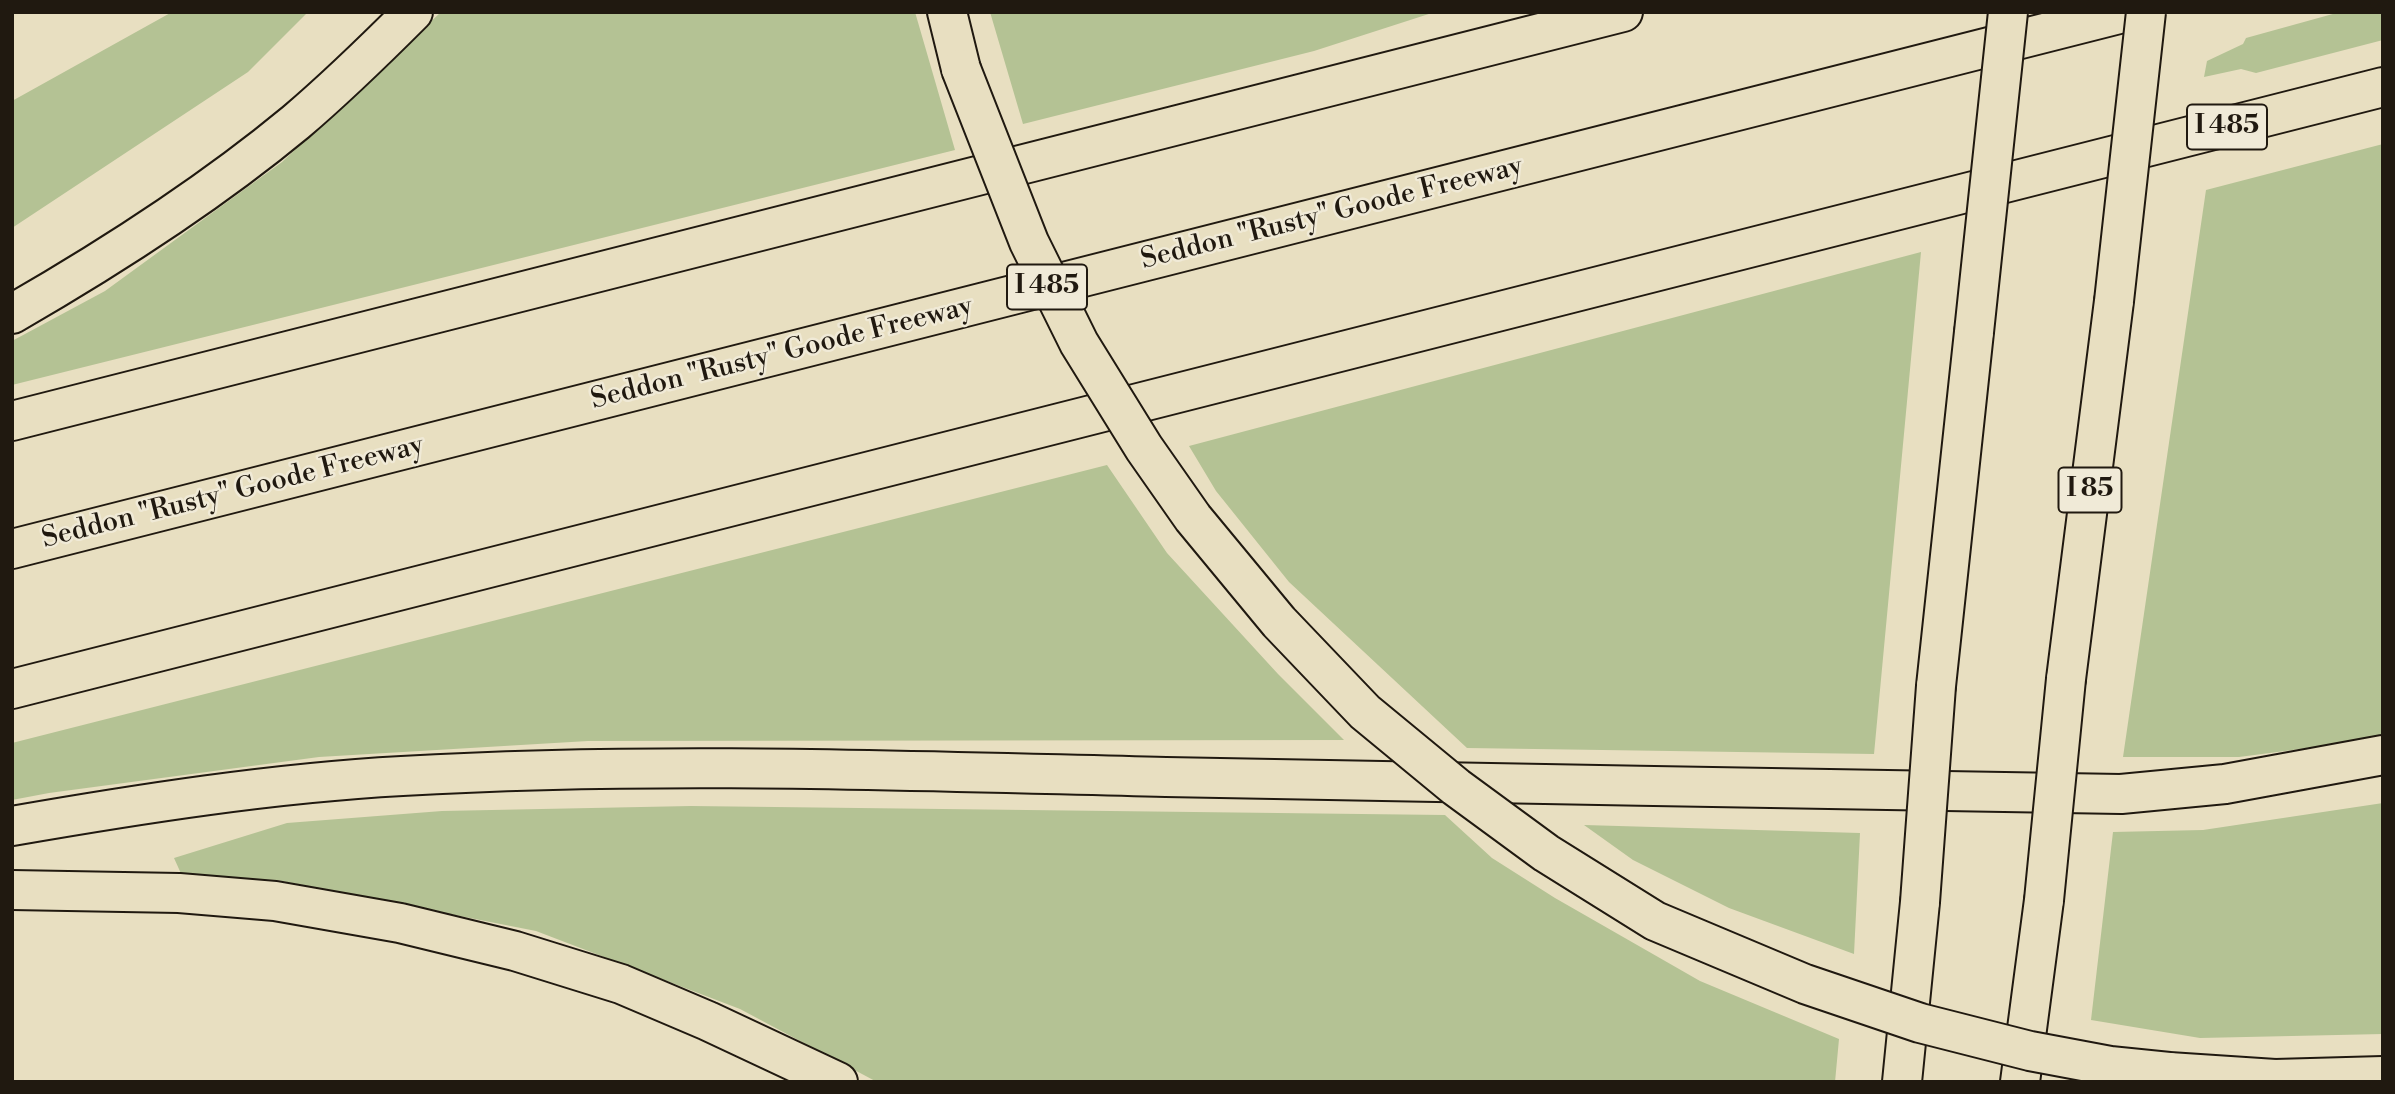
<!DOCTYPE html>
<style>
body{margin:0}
#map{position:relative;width:2395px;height:1094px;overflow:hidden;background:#e8dfc1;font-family:"Libre Bodoni",serif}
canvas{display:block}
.frame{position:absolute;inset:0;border:14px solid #201910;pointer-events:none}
</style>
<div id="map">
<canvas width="2395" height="1094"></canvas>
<div class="frame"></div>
</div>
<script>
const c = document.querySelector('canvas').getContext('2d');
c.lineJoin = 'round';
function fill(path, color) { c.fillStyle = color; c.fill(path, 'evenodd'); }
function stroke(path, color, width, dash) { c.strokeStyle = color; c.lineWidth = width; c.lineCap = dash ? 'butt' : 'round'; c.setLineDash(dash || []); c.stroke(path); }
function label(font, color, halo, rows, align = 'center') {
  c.font = font + ' "Libre Bodoni",serif'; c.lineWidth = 5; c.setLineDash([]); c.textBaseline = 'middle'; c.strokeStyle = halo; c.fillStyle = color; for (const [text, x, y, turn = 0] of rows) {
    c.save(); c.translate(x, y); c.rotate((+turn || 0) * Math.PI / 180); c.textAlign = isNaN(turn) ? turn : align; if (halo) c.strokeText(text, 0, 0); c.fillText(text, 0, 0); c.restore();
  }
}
fill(new Path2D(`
 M172 12H308L248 72 12 228V101Z
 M441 12H915L955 150 12 385V341L105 291 282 162Z
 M990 12H1435L1314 51 1023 124Z
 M2340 12H2383V40L2256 73 2241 69 2204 77 2207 61 2243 44 2246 38Z
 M2383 144V735L2354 742 2239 757H2123L2206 190Z
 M1921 252 1874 754 1467 748 1289 582 1216 491 1189 446Z
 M1107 465 1167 553 1278 674 1344 740 588 741 319 757 49 793 12 800V743Z
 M2383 803V1034L2200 1038 2091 1020 2113 832 2203 830Z
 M691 806 1445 815 1492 858 1555 898 1700 981 1839 1039 1835 1082H877L740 1009 536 931 277 880 183 878 174 858 287 823 442 811Z
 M1584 825 1860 833 1854 954 1729 908 1633 860Z`), '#b4c294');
const highway = new Path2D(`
 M947 12 961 69
 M12 314C111 257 208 195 296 122 336 88 375 50 413 12
 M12 421 1623 12
 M12 549 2127 12
 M2066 679 2114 301
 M1936 686 1974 332
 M12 689 2383 87
 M12 826C139 804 273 783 402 776 657 761 911 771 1166 777 1484 784 1803 788 2121 794L2225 784 2383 755
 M12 890 179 893 275 901 400 923 515 951 621 984 708 1021 838 1082
 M2169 1072 2275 1079 2383 1076
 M1902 1082 1920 902
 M2020 1082 2044 900`);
stroke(highway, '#201910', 42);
stroke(highway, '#e8dfc1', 38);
const highwayBridge = new Path2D(`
 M961 69 1029 242 1079 343 1144 448 1193 518 1279 622 1365 712 1456 787 1546 853 1655 921 1805 984 1920 1023 2030 1051 2110 1066 2169 1072
 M2114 301 2146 12
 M1974 332 2008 12
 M2044 900 2066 679
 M1920 902 1936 686`);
stroke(highwayBridge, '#201910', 42, []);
stroke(highwayBridge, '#e8dfc1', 38);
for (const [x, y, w] of [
 [2227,127,80],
 [1047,287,80],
 [2090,490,63]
]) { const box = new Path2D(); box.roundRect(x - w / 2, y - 22.5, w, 45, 5); c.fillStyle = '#f0ead7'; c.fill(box); stroke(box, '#201910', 2); }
label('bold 26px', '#201910', null, [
 ["I 485",2227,127],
 ["I 485",1047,287],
 ["I 85",2090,490]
]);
label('28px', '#201910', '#f0ead7', [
 ["Seddon \"Rusty\" Goode Freeway",1332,214,-14],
 ["Seddon \"Rusty\" Goode Freeway",782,354,-14],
 ["Seddon \"Rusty\" Goode Freeway",233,493,-14]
]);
</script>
